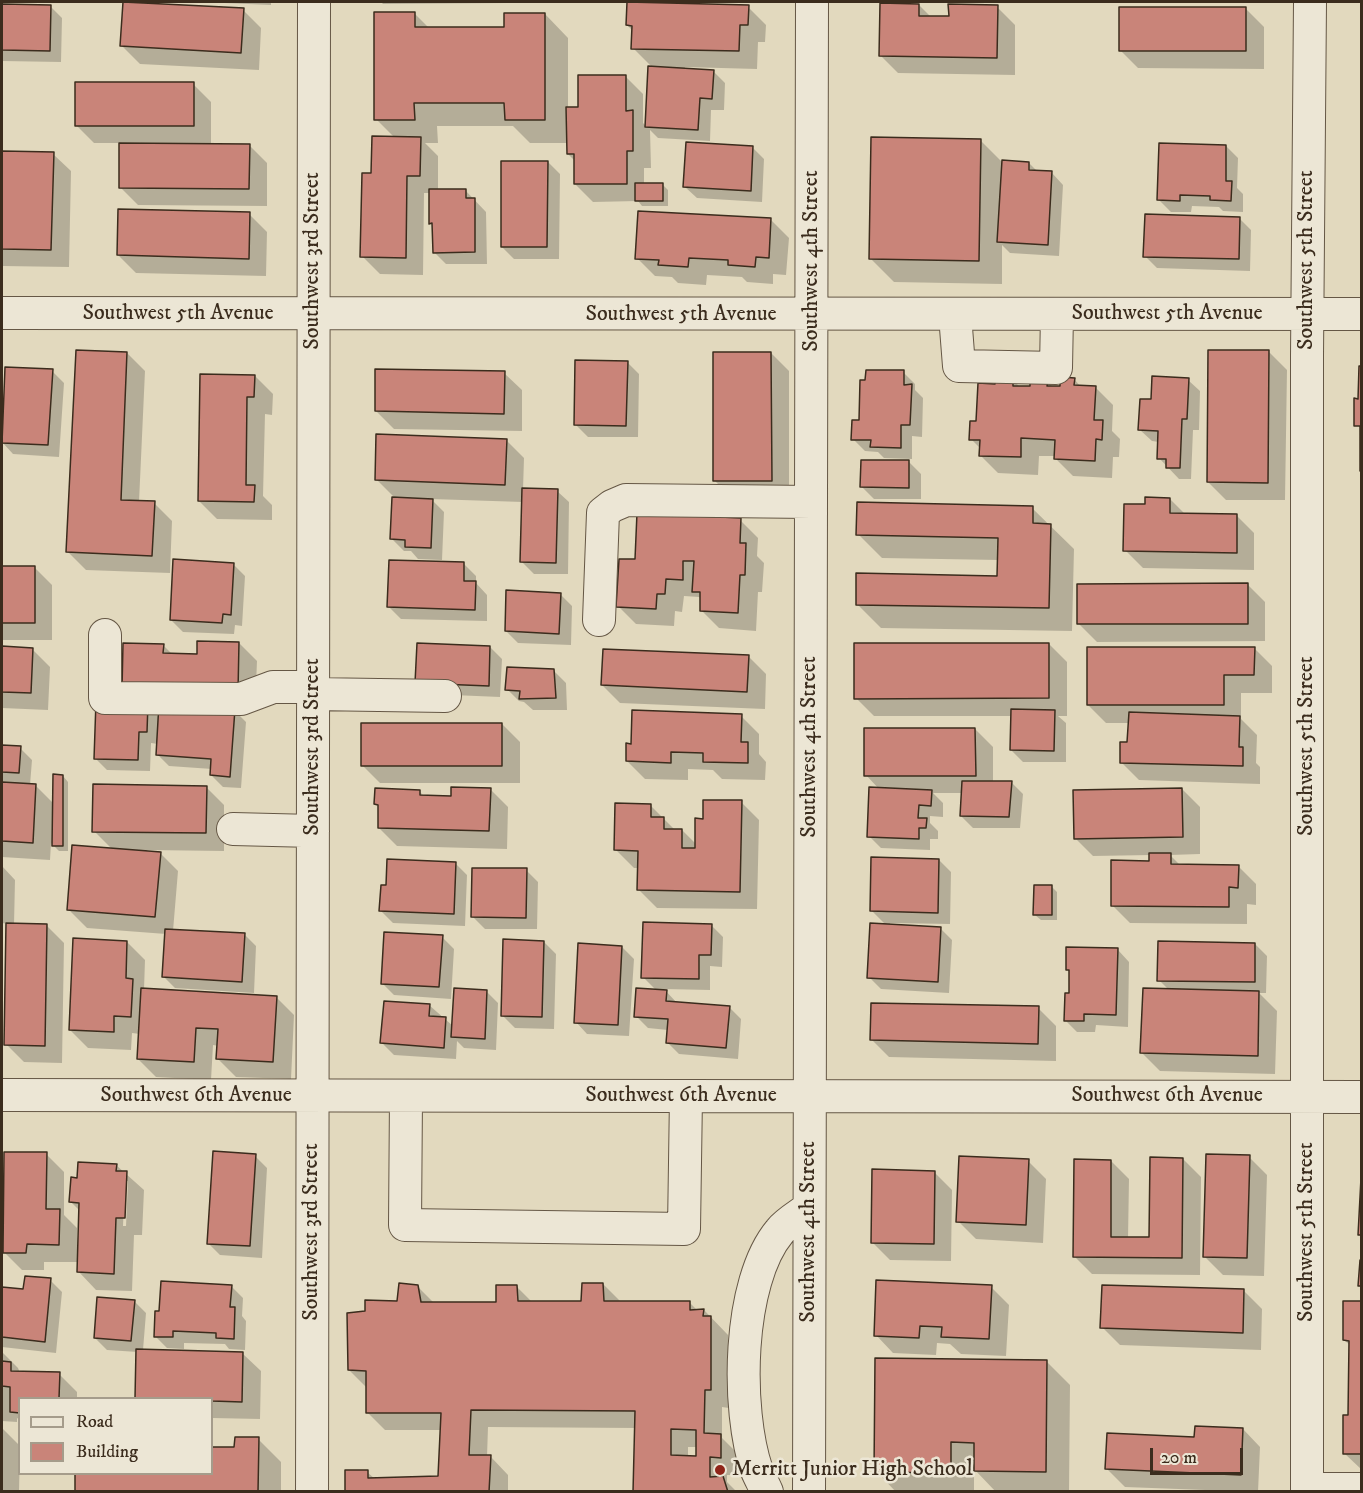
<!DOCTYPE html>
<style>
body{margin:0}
#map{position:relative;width:1363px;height:1493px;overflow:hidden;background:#e2d9be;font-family:"IM FELL DW Pica",serif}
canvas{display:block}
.frame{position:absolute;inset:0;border:3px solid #3b2c1d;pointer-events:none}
.legend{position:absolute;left:18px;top:1397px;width:195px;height:78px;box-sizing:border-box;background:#ece6d5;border:2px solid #a59c8b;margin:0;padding:8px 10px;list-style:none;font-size:18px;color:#3b2c1d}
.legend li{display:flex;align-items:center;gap:12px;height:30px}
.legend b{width:30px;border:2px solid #a59c8b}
.scale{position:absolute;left:1150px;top:1448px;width:93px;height:27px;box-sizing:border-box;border:3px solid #3b2c1d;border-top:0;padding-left:8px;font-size:18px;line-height:21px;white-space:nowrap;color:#3b2c1d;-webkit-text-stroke:4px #ece6d5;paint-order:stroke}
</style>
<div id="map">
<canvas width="1363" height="1493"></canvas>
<div class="frame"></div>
<ul class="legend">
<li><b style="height:8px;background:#ece6d5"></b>Road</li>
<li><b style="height:16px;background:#c98479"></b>Building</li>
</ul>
<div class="scale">20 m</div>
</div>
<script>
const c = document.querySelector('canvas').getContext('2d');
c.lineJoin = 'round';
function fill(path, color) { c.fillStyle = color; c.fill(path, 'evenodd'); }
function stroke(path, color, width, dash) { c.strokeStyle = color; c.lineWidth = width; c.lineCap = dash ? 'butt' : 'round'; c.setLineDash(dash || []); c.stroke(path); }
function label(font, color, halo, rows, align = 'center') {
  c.font = font + ' "IM FELL DW Pica",serif'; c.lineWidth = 5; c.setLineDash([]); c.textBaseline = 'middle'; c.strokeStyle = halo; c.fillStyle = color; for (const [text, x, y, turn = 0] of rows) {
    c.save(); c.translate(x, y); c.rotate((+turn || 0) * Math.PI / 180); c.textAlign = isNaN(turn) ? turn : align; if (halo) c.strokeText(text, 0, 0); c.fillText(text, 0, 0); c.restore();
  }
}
fill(new Path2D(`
 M201 2H271V5Z
 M381 2H508V3L383 4Z
 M2 5 50 6 62 18 61 62 2 61Z
 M919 5 931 17 950 18 997 7 1015 25V75L898 73 880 55Z
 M748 7 766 25 765 42H758L757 69 685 67 684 70 713 71 725 83 724 110H711L710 141 658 138 650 130 651 168H644V184H662L668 190V206H642L638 201 593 202 575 184V161L568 154V143H530L513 126H437L438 143H425L438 156V191L465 190 486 212 487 264H446L434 252V226L431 223V193H424L423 275 380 274 362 256 372 175 395 138 376 119 414 13 430 29H505L545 14 568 38V109H579L625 76 643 94V123L646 126 653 68 633 48V31L627 25Z
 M1246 9 1264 27V69L1138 68 1120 50Z
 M243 10 261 28 259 70 140 64 122 46Z
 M193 84 211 102V145H249L267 163V206L138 205 120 187 121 143H94L76 125Z
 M980 140 1004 164 1029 163 1038 172 1052 173 1063 185 1059 256 1010 253 1002 245V284L894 282 870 258Z
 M1226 146 1238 158 1237 188 1243 194V212L1223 211 1219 207 1192 206 1191 212H1171L1159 200Z
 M752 147 764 159 762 202 697 198 685 187Z
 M2 152 53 154 71 171 69 267 2 266Z
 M548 162 560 174 559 259H514L502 247Z
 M249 214 267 232 266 276 136 273 118 255Z
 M1239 218 1251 230 1250 271 1157 268 1145 256Z
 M771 220 789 238 786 275 773 274V284L747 282 742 277 707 275 706 285 678 283 672 277 655 276 637 258Z
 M1269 352 1287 370 1285 500H1226L1208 482Z
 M127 353 145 371 139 502 154 503 172 521 170 573 86 570 68 552Z
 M771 353 789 371V498L733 499 715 481Z
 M627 362 639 374 638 437H588L576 425Z
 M6 368 52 371 64 383 59 457 13 454 2 442Z
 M903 372 915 384V390L923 398 922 437 912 436V459L884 458 878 452 865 451 853 439 861 422 867 382Z
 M504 373 522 390V431L394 429 376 411Z
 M255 376 273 394 272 415 265 414 263 496 272 505V520L217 519 199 501Z
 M1074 379 1081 387H1095L1113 405 1112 431 1120 439 1119 457H1113L1112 478 1073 476 1055 458V456H1039L1038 475 998 473 980 455 981 449 971 439 997 386 1013 380 1020 387 1031 388 1047 381 1053 387 1061 388Z
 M1188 380 1200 391 1199 430H1193L1191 479H1179L1159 458V442L1152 441 1140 430 1153 401Z
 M506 440 524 458 523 490 557 491 569 502 568 574H534L522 562 523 502 431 499 444 512 442 560 418 559 411 551H404L392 539 394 497 376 479Z
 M909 462 921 474V499H874L862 487Z
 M1170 499 1185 514 1236 515 1254 533V570L1143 568 1125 550 1147 506Z
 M1032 508 1074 549 1072 631 881 628 857 604 999 577V560L882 558 858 534Z
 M740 520 758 538 757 556 764 563 762 592H758L756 631 719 628 701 610 702 599 699 597 684 596 682 612 675 611 674 626 636 624 618 606 637 561Z
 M233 564 245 576 242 626 235 625 234 634 183 632 171 620Z
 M464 564 476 576V583L487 595V621L401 619 389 607Z
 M2 567H34L52 585V640H2Z
 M1247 584 1265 602V641L1097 642 1079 624Z
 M560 594 572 606 571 645 518 643 506 631Z
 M239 643 257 661 255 710 233 709 246 722 241 788 223 787 211 775 212 769 169 766 157 754 158 744 151 743 150 771 107 770 95 758 139 704 163 645 173 655 198 656ZM149 707H161L160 718Z
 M1049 644 1067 662V716H1058L1066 723V762H1023L1011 750 1012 716H874L856 698Z
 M490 647 502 659 500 697 429 694Z
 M2 648 32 649 50 667 48 710 2 708Z
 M1254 648 1272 666V693H1241V719L1257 735 1256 763 1260 767V784L1139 780 1121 762 1129 744 1130 723H1106L1088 705Z
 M748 656 766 674 765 709 620 703 602 685Z
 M554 671 566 683 567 710H533L524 702 519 701 507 689Z
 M741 716 759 734V754L766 762 765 780 722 779 713 770 688 769V780L645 779 627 761Z
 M502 724 520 742V783H380L362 765Z
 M975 729 993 747V782H1011L1023 794 1020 828H973L961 816 963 793H933L943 803V817L930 816V823L938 831V839H930V850L881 848 869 836 879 789 866 775Z
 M2 746 20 748 32 760 30 785H35L54 804 63 776 68 782V851H59L51 843 50 860 2 857Z
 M206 787 224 805V851L147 850V852L160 853 178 871 173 931 244 934 256 946 254 993 175 988 163 976 166 934 87 928 69 910 112 849 94 831Z
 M490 789 508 807 507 849 397 846 379 828 380 808 376 804 419 791 424 796 452 797Z
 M1182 789 1200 807V854L1170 855 1181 866H1238L1256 884V905L1247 904V924L1130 923 1112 905 1151 862V855L1093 856 1075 838Z
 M741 802 759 820 757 909 657 908 639 890V868H634L616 850 650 805 675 830H682L697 845 704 820Z
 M939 860 951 872 950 924 890 923V925L940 928 952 940 949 993 881 989 869 977 886 925 872 911Z
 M455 863 467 875 465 926 393 923 381 911Z
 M2 866 15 880 14 925H46L64 943 62 1063 24 1062 6 1044 8 924 2 923Z
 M526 870 538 882 537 929H485L473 917Z
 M1051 886 1057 892V920H1041L1035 915Z
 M711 925 723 937 722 967 710 966V990L664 989 677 1003 729 1007 741 1019 738 1059 679 1054 667 1042 668 1030 648 1028 636 1016 657 991 643 977Z
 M442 937 454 949 451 999 394 995 382 983Z
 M127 942 145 960 144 990 276 997 294 1015 291 1079 236 1077 218 1059 219 1046 213 1045 211 1080 156 1077 138 1059 140 1034 132 1033 131 1050 88 1048 70 1030Z
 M544 942 556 954 554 1029 515 1028 503 1016Z
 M1255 944 1267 956 1266 993H1259L1277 1011 1275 1074 1160 1071 1142 1053 1169 990 1159 980Z
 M622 947 634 959 629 1036 587 1034 576 1022Z
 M1118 950 1129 962 1128 1027 1096 1025 1095 1032H1077L1065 1020 1070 995V972L1067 969Z
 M487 992 498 1003 496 1050 464 1048 457 1041 456 1059 394 1055 382 1043 429 1005 453 1026Z
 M1038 1008 1056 1026V1061L889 1057 871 1039Z
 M46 1154 64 1172V1215L77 1228V1247H79L81 1212 71 1202 79 1179 116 1165 144 1190 142 1235H134L132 1291 96 1290 79 1272V1262H44V1270H22L4 1252ZM125 1181H128L126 1226H123Z
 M255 1156 267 1168 262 1258 220 1255 208 1243Z
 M1249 1157 1267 1175 1264 1276 1223 1275 1205 1257Z
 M1183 1159 1201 1177 1200 1275 1092 1274 1074 1256 1111 1161 1129 1179 1128 1239H1150Z
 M1028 1161 1046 1179 1043 1243 976 1239 958 1221Z
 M934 1172 952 1190 951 1261 890 1260 872 1242Z
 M50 1280 62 1292 56 1353 2 1347V1288L24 1290Z
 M603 1284 621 1302H689L698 1311 704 1310 728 1335 729 1408 722 1407V1438L738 1454 739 1475H727V1482L737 1492H635L636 1428 488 1427 487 1457H491L508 1475V1492H346L367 1472 375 1479 439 1477 442 1430H385L367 1412V1388L349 1370 367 1313 399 1303 418 1287 434 1303 497 1304 517 1287 532 1302 582 1303ZM688 1447H698L697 1457H688Z
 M231 1286 243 1298 242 1316 246 1321 245 1350 229 1349 225 1344 184 1343V1349L167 1348 155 1336Z
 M991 1287 1009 1305 1006 1356 961 1354 950 1344 937 1343 936 1355 893 1353 876 1335Z
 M1244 1291 1262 1309 1261 1350 1120 1345 1102 1327Z
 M134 1301 146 1313 143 1350 243 1354 261 1371 260 1419 212 1418V1398H136L138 1352 107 1350 95 1338Z
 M1362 1302V1470L1344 1453 1350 1416 1351 1346 1344 1340Z
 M2 1352 18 1368 20 1373 59 1374 77 1392V1398H20V1420L17 1418V1422L2 1421Z
 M1046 1361 1070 1385 1069 1492H996L974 1469V1492H896L876 1471Z
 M2 1428 20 1446 19 1492H2Z
 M1243 1429 1260 1447 1258 1492 1125 1487 1107 1469Z
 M258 1439 281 1462V1492H77V1474H212V1448L236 1449Z`), '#0003');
const building = new Path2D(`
 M123 2 244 8 241 53 120 46Z
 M627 2 749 5 748 25H740L739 51 631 49 632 26 626 25Z
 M880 3 919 4V16H949L948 4 998 5 997 58 879 56Z
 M2 4 51 5 50 51 2 50Z
 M1119 7H1246V51H1119Z
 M374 12H415V27H504V13H545V120H505L504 103H414L415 120H374Z
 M648 66 714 70 712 99 700 98 698 130 645 127Z
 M578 75H626V111L633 110V151H627V184H574V154H567L566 107H578Z
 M75 82H194V126H75Z
 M372 136 421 137 420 176H407L406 258 360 257 362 173H371Z
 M871 137 981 139 979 261 869 259Z
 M686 142 753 146 751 191 683 187Z
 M119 143 250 144 249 189 119 188Z
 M1159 143 1226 145V181H1232L1231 201 1210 200V196L1180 195V201L1157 200Z
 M2 151 54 152 51 250 2 249Z
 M1002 160 1029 162V170L1052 171 1048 245 997 242Z
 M501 161H548L547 247H501Z
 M635 183H663V201H635Z
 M429 189H466V198H475V252L433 253 432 223 429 224Z
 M118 209 250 212 249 259 117 255Z
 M638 211 771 218 769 258 756 257 755 267 728 265V260L689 258 688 267 658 265 659 260 635 259Z
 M1145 214 1240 217 1239 259 1143 257Z
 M76 350 127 352 121 500 155 501 152 556 66 552Z
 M1208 350H1269L1268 483 1207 482Z
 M713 352H771L772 481H713Z
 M575 360 628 361 626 426 574 425Z
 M1359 366H1362V471H1360V426H1354V398L1358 399Z
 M5 367 53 369 48 445 2 443Z
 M375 369 505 371 504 414 375 411Z
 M866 370H904V385L912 384 910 425H901V448L870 447 871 440H851L852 420H859L860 380H865Z
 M200 374 255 375 254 397H247L246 485H255L254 502 198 501Z
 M1152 376 1189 378 1187 419H1182L1180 468H1166V459H1157L1158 431 1138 430 1140 399H1151Z
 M1060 377 1075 378 1074 385 1096 386 1094 420H1103L1102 440 1096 439 1095 461 1054 459 1055 440 1021 438V457L979 456 980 440H969L970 421H976L978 383 995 384V378L1013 379V386H1030V379L1048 380 1047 386H1060Z
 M376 434 507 439 505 485 375 480Z
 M861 460H909V488L860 487Z
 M522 488 558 489 556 563 520 562Z
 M392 497 433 499 431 548 405 547V540L390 539Z
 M1145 497 1170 498V513L1237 514V553L1123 551 1124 504H1145Z
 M857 502 1033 506V523L1051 524 1049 608 856 605V573L997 576 998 538 856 535Z
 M637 513 741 518 740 543H746L745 575H740L738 613 700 611V592H692L694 561H683V580L666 579 665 594H657L656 609 616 607 619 559H635Z
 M173 559 234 563 231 615 223 614 222 623 170 620Z
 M389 560 464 562V581H476L475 610 387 607Z
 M2 566H35V623H2Z
 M1248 583V624H1077V584Z
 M506 590 561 593 559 634 505 631Z
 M197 641 239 642 238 692 122 689 123 643 164 644 163 653 197 654Z
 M417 643 490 646 489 686 415 683Z
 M854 643H1049V698L854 699Z
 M2 646 33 648 31 693 2 692Z
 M1087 647H1255L1254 675H1224V705H1087Z
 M603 649 749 655 747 692 601 685Z
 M507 667 554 669 556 698 519 699 520 691 505 690Z
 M96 701 148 703 147 732H139L138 760 94 759Z
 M159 703 235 709 230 777 210 775 211 759 156 755Z
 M1011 709 1055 710 1054 751 1010 750Z
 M632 710 742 714 741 742H748V763L703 762V753L671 752V763L626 761V743L631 744Z
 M1129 712 1240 716 1239 747H1243V766L1120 763V742H1127Z
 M361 723H502V766H361Z
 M864 728H975L976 776H864Z
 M2 745 21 746 19 773 2 772Z
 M53 774 63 775V846H52Z
 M962 781H1012L1009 817 960 816Z
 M2 782 36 784 33 843 2 841Z
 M93 784 207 786 206 833 92 832Z
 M451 787 491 788 489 831 378 828V805L374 804 375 788 420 790V795L451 796Z
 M869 787 932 790 931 806 919 805 918 818H927L926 828H919V839L867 837Z
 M1182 788 1183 837 1074 839 1073 790Z
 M703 800H742L740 892 637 890 638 851 614 850 615 803 651 804V817H664V829H682V848H695V818L703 819Z
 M72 845 161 852 155 917 67 910Z
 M1149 853H1171V864L1239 865 1238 888 1229 887V907L1111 906V860L1149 861Z
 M871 857 939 859 938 913 870 911Z
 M387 859 456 862 454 914 379 911 381 885H386Z
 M472 868H527L526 918 471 917Z
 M1034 885H1052V915H1033Z
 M643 922 712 924 711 955H699V979L641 978Z
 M6 923 47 924 45 1046 4 1045Z
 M870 923 941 927 938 982 867 978Z
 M165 929 245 933 242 982 162 977Z
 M384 932 443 935 439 987 381 984Z
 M73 938 127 941 126 978 133 979 131 1017 114 1016V1032L69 1030Z
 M503 939 544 941 542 1017 501 1016Z
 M1158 941 1255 943V982L1157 981Z
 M578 943 622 946 618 1025 574 1023Z
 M1066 947 1118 948 1116 1015 1084 1014V1021H1064L1065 993H1069V970H1066Z
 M141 988 277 996 273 1062 216 1059 218 1029 196 1028 194 1062 137 1059Z
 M454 988 487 990 485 1039 451 1037Z
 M636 988 667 990 666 1001 730 1006 726 1048 666 1043 668 1019 634 1017Z
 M1143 988 1259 991 1258 1056 1140 1053Z
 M384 1001 430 1004 429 1016 446 1017 444 1048 380 1043Z
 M871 1003 1039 1006 1038 1044 870 1040Z
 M213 1151 256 1154 250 1246 207 1244Z
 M4 1152H47L46 1209H60L59 1245 27 1244 26 1253H3Z
 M1206 1154 1250 1155 1247 1258 1203 1257Z
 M959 1156 1029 1159 1026 1225 956 1222Z
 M1150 1157 1183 1158 1182 1258 1073 1257 1074 1159 1111 1160V1237H1149Z
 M78 1162 117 1164 116 1171H127L125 1218H116L114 1274 77 1272 79 1203 69 1202 71 1177 77 1178Z
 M872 1169 935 1171 934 1244 871 1243Z
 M1361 1178H1362V1235H1358Z
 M1360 1260H1362V1286H1358Z
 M25 1276 51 1278 45 1342 2 1337V1287L23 1289Z
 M876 1280 992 1285 989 1339 941 1337 942 1327 920 1326 919 1338 874 1336Z
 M161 1281 232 1285 230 1307H235L234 1339 216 1338V1333L173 1331V1337H154L155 1311H159Z
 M399 1283 418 1285 421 1302H496V1285H517L518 1301H581L582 1283H603L604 1301H690V1310L704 1309 703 1316H711V1390H705L704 1433 721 1434V1458L710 1457V1477L723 1476 728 1492H633L635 1411 471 1410 469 1455H491L489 1492H345V1470H368V1478L438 1476 441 1413H366V1371L348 1370 347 1313 365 1311V1300L397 1301ZM671 1429 696 1430V1456L671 1455Z
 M1102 1285 1244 1289 1243 1333 1100 1328Z
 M97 1297 135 1300 131 1341 94 1338Z
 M1343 1301H1362V1454H1343V1415H1348L1349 1341 1343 1340Z
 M136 1349 243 1352 242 1402 212 1401V1398H135Z
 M875 1358 1047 1360 1046 1472 974 1471V1443L951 1442V1473L874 1472Z
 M2 1361 11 1362V1371L60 1372 59 1398H20V1413L10 1412V1387L2 1386Z
 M1195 1426 1243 1428 1241 1475 1105 1469 1107 1433 1194 1437Z
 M235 1437H259L258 1492H75V1474H212V1447H234Z`);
fill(building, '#c98479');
stroke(building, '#3b2c1d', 1.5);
const minor = new Path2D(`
 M2 313 1362 314
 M955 315 959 366 1056 368 1057 314
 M599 620 603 513 612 506 626 500 811 502
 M105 635V698L241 699 273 687H313
 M313 694 445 696
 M233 829 313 831
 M2 1095 1362 1097
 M406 1097 405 1225 684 1229 686 1096
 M1307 1489H1362
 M312 1492 314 2
 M767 1492C764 1485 760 1478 757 1471 736 1410 737 1282 780 1231 787 1222 800 1215 809 1208
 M809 1492 812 2
 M1307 1492V355L1310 2`);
stroke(minor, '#655745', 34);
stroke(minor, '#ece6d5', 32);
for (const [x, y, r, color] of [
 [720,1470,6,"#8f2418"]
]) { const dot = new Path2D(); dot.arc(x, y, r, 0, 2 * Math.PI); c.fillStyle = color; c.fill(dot); stroke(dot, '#ece6d5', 2); }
label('22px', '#3b2c1d', '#ece6d5', [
 ["Southwest 5th Street",1307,260,-90],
 ["Southwest 3rd Street",313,261,-90],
 ["Southwest 4th Street",812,261,-90],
 ["Southwest 5th Avenue",178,314],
 ["Southwest 5th Avenue",1167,314],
 ["Southwest 5th Avenue",681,315],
 ["Southwest 5th Street",1307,746,-90],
 ["Southwest 3rd Street",313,747,-90],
 ["Southwest 4th Street",810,747,-90],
 ["Southwest 6th Avenue",196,1096],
 ["Southwest 6th Avenue",681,1096],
 ["Southwest 6th Avenue",1167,1096],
 ["Southwest 3rd Street",312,1232,-90],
 ["Southwest 4th Street",809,1232,-90],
 ["Southwest 5th Street",1307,1232,-90]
]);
label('22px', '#3b2c1d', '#ece6d5', [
 ["Merritt Junior High School",732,1470]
], 'left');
</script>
